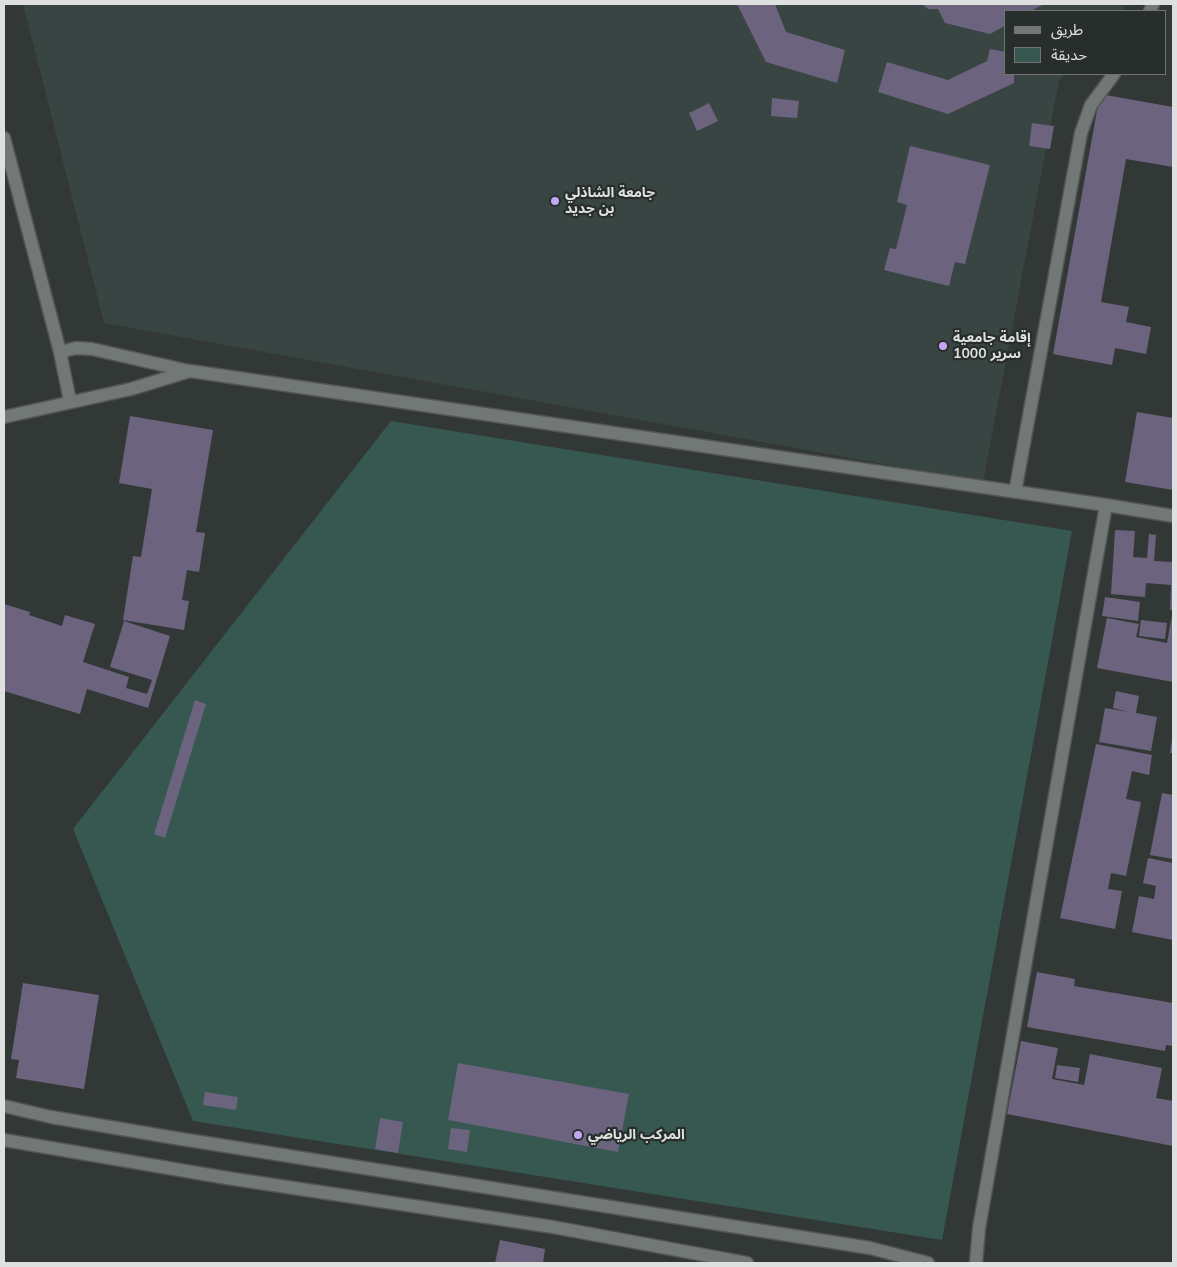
<!DOCTYPE html>
<meta charset="utf-8">
<style>
body{margin:0}
#map{position:relative;width:1177px;height:1267px;overflow:hidden;background:#323836;font-family:Mulish,"Noto Sans Arabic",sans-serif}
canvas{display:block}
.frame{position:absolute;inset:0;border:5px solid #dee1e0;pointer-events:none}
.legend{position:absolute;left:1004px;top:10px;width:162px;height:65px;box-sizing:border-box;background:#282e2c;border:1px solid #717674;margin:0;padding:6px 9px;list-style:none;font-size:15px;color:#dee1e0}
.legend li{display:flex;align-items:center;gap:10px;height:25px}
.legend b{width:25px;border:1px solid #717674}
</style>
<div id="map">
<canvas width="1177" height="1267"></canvas>
<div class="frame"></div>
<ul class="legend">
<li><b style="height:6px;background:#717876"></b>طريق</li>
<li><b style="height:14px;background:#365851"></b>حديقة</li>
</ul>
</div>
<script>
const c = document.querySelector('canvas').getContext('2d');
c.lineJoin = 'round';
function fill(path, color) { c.fillStyle = color; c.fill(path, 'evenodd'); }
function stroke(path, color, width, dash) { c.strokeStyle = color; c.lineWidth = width; c.lineCap = dash ? 'butt' : 'round'; c.setLineDash(dash || []); c.stroke(path); }
function label(font, color, halo, rows, align = 'center') {
  c.font = font + ' Mulish,"Noto Sans Arabic",sans-serif'; c.lineWidth = 4.5; c.setLineDash([]); c.textBaseline = 'middle'; c.strokeStyle = halo; c.fillStyle = color; for (const [text, x, y, turn = 0] of rows) {
    c.save(); c.translate(x, y); c.rotate((+turn || 0) * Math.PI / 180); c.textAlign = isNaN(turn) ? turn : align; if (halo) c.strokeText(text, 0, 0); c.fillText(text, 0, 0); c.restore();
  }
}
fill(new Path2D(`
 M23 4H1126L1122 11H1006V74H1065L1059 80 983 482 104 323Z`), '#394543');
fill(new Path2D(`
 M391 421 1072 531 942 1240 193 1121 73 829Z`), '#365851');
fill(new Path2D(`
 M737 4H775L786 32 845 50 837 83 766 62Z
 M922 4H1044L1031 11H1006V25L990 34 945 23 938 9H928Z
 M990 49 1006 52V74H1014V83L948 114 878 92 887 62 948 80 987 61Z
 M1100 94 1173 107V167L1126 159 1101 302 1129 307 1126 322 1151 327 1146 354 1115 348 1112 365 1053 354Z
 M772 98 799 101 797 118 771 116Z
 M709 103 718 121 697 131 689 113Z
 M1032 123 1054 126 1050 149 1029 146Z
 M910 146 990 165 965 264 955 262 949 286 884 270 890 248 896 249 907 205 897 202Z
 M1137 412 1173 418V490L1125 482Z
 M130 416 213 430 196 532 205 533 199 572 187 570 182 600 189 601 184 630 123 620 133 556 141 557 152 489 119 483Z
 M1115 530 1135 531 1133 557 1147 558 1149 534 1156 535 1154 561 1173 562V610H1170L1171 585 1146 583 1145 597 1111 594Z
 M1105 597 1140 602 1138 621 1102 616Z
 M4 604 30 612 29 615 62 626 65 615 95 624 83 662 129 677 126 688 147 694 152 680 110 667 124 621 170 636 148 708 87 689 80 714 4 691Z
 M1172 615 1173 682 1097 668 1107 618 1139 624 1136 637 1167 643Z
 M1141 620 1167 623 1165 639 1139 636Z
 M1116 691 1139 696 1136 713 1157 717 1151 751 1099 742 1105 708 1128 712 1113 708Z
 M195 700 206 704 165 838 154 834Z
 M1172 739H1173V753H1170Z
 M1096 744 1152 755 1149 775 1132 771 1126 799 1141 802 1126 876 1111 873 1108 889 1122 891 1115 929 1060 918Z
 M1162 793 1173 795V859L1150 855Z
 M1148 858 1173 863V940L1132 932 1139 896 1154 899 1156 886 1143 883Z
 M1037 972 1075 979 1074 986 1173 1003V1046L1166 1045 1165 1051 1027 1027Z
 M23 983 99 995 84 1089 16 1078 19 1060 11 1059Z
 M1021 1041 1058 1048 1052 1079 1084 1085 1090 1054 1162 1068 1156 1098 1173 1101V1146L1007 1114Z
 M458 1063 629 1094 618 1152 448 1120Z
 M1057 1065 1080 1068 1078 1082 1055 1078Z
 M205 1092 238 1097 236 1110 203 1105Z
 M380 1118 403 1122 398 1153 375 1149Z
 M451 1128 470 1130 467 1152 448 1149Z
 M500 1240 545 1249 543 1263H495Z`), '#6c637e');
const minor = new Path2D(`
 M1150 11 1153 4
 M4 138 60 352 70 401
 M60 352 76 348 92 349 189 371
 M4 417 131 389 190 371 1106 505
 M1015 492 1081 133 1091 105 1114 74
 M976 1263 979 1228 1106 505 1173 516`);
const tertiary = new Path2D(`
 M4 1106 51 1117 175 1138 870 1248 928 1263
 M4 1140 227 1178 553 1227 747 1263`);
stroke(minor, '#515554', 15);
stroke(tertiary, '#515554', 15);
stroke(minor, '#717876', 12);
stroke(tertiary, '#717876', 12);
for (const [x, y, r, color] of [
 [555,201,5,"#c3a7f2"],
 [943,346,5,"#c3a7f2"],
 [578,1135,5,"#c3a7f2"]
]) { const dot = new Path2D(); dot.arc(x, y, r, 0, 2 * Math.PI); c.fillStyle = color; c.fill(dot); stroke(dot, '#282e2c', 2); }
label('bold 14px', '#dee1e0', '#282e2c', [
 ["جامعة الشاذلي",565,193],
 ["بن جديد",565,209],
 ["إقامة جامعية",953,338],
 ["1000 سرير",953,354],
 ["المركب الرياضي",588,1135]
], 'left');
</script>
